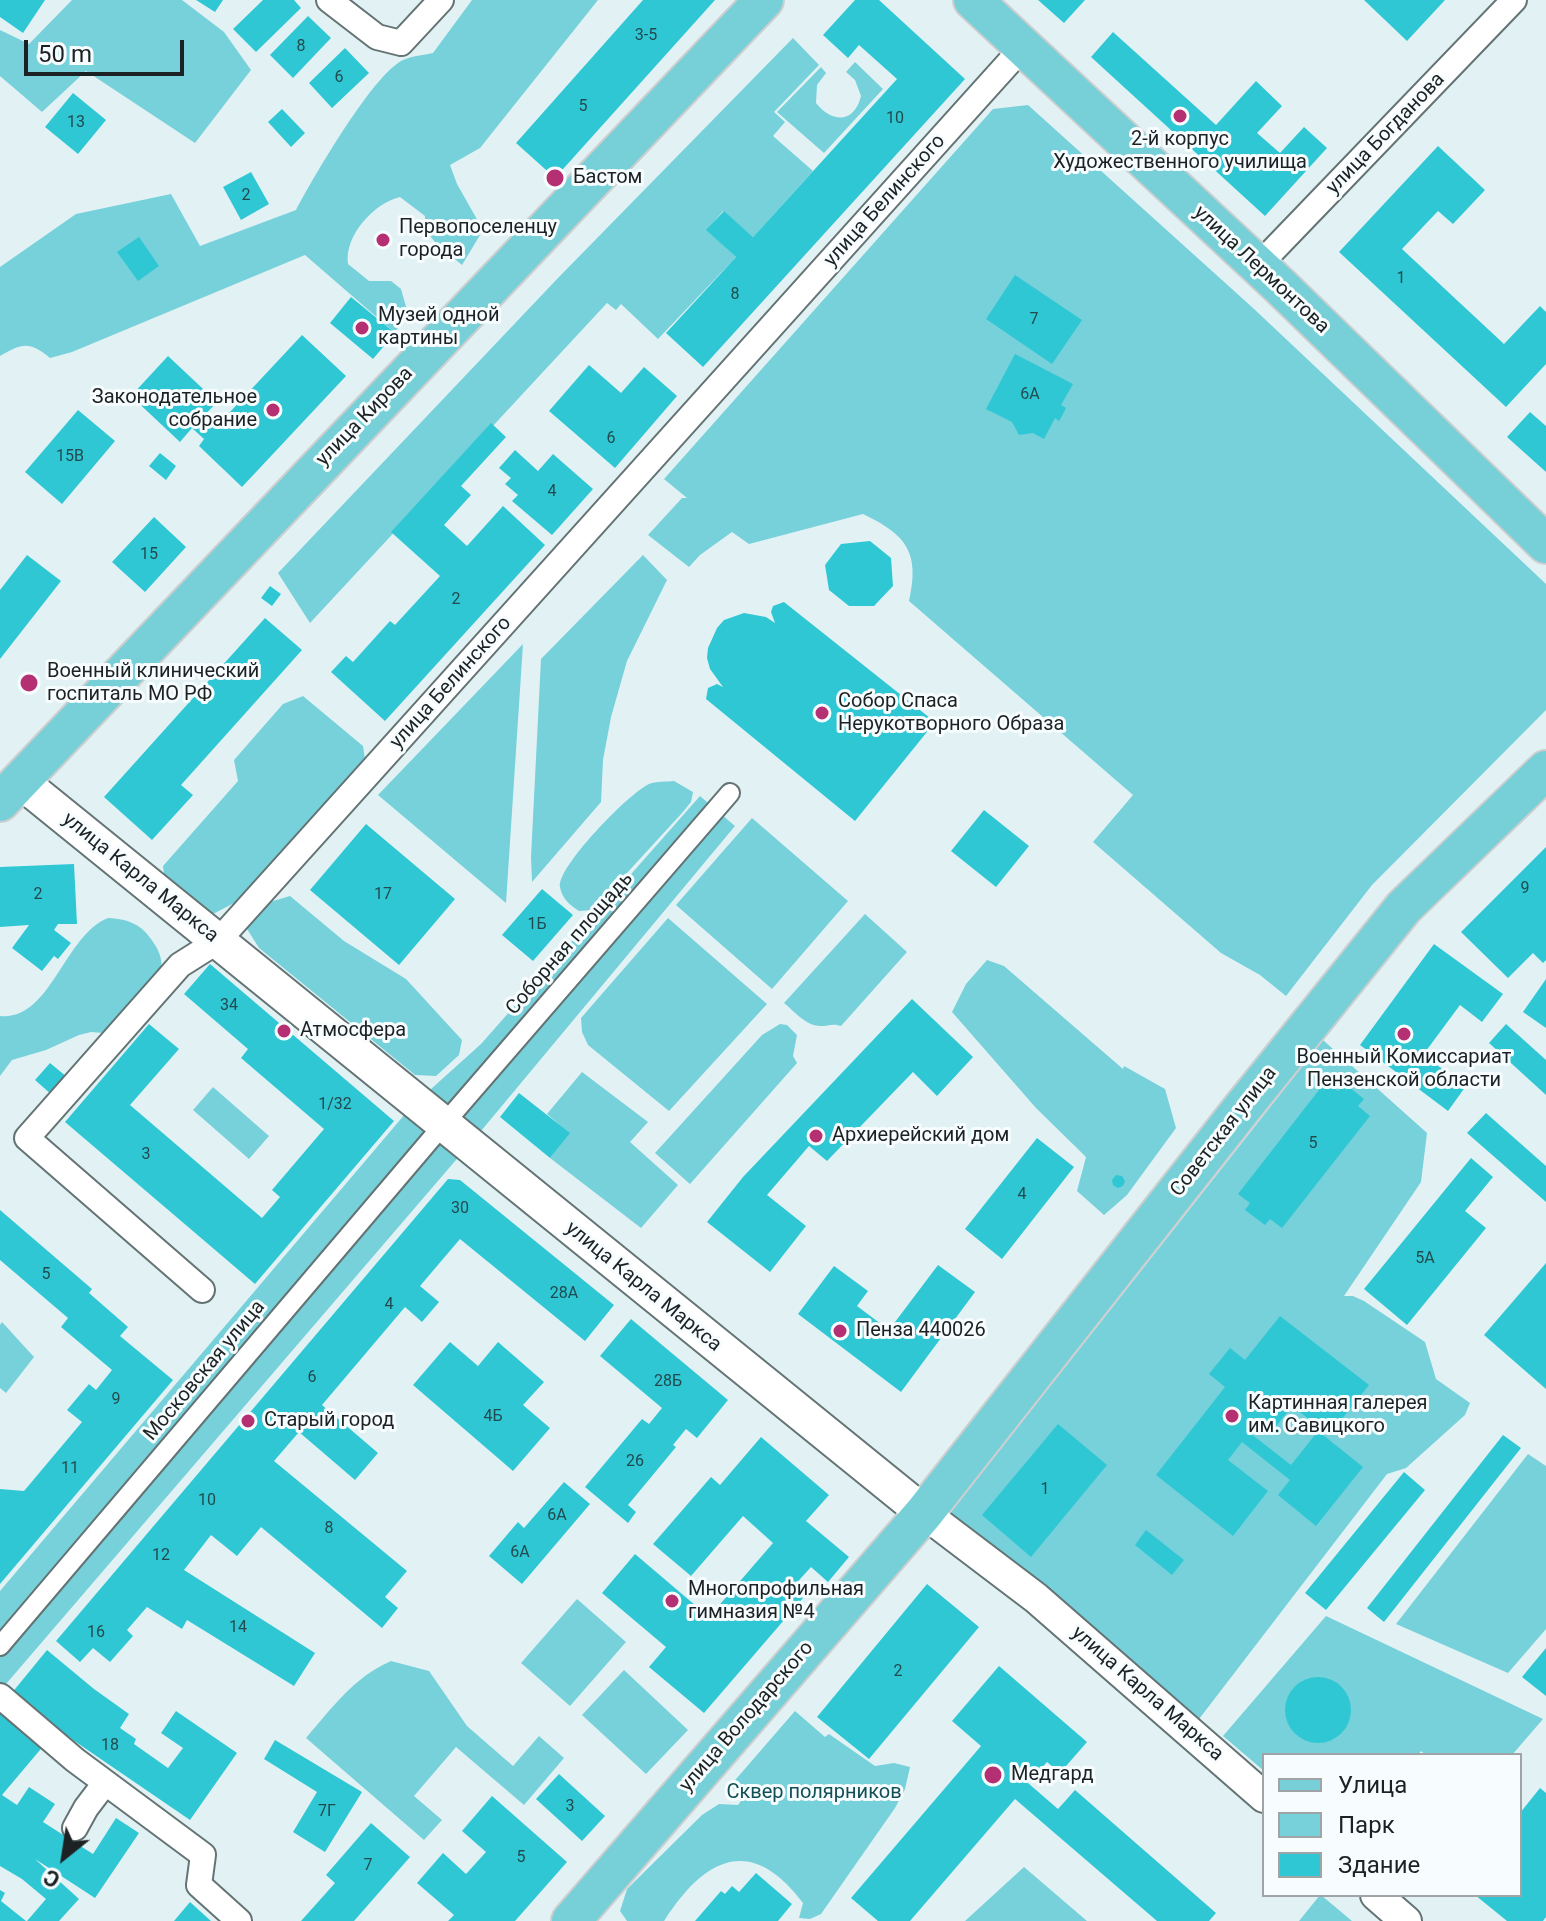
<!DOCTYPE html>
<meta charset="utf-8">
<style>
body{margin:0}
#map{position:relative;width:1546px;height:1921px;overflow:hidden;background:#e2f2f4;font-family:Roboto,sans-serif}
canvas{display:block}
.legend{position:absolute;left:1262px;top:1753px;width:260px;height:144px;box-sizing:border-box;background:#f7fdfe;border:2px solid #9fa5a6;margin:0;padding:10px 14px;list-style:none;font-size:24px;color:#1c2223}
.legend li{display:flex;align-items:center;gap:16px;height:40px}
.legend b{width:40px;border:2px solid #9fa5a6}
.north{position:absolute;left:24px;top:1817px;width:80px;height:80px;-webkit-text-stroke:6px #f7fdfe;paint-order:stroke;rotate:210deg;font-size:22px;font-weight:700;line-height:32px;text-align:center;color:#1c2223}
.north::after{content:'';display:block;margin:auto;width:28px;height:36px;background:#1c2223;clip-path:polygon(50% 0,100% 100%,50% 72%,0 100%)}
.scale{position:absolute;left:24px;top:40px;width:160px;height:36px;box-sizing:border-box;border:4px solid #1c2223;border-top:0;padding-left:10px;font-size:24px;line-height:28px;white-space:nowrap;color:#1c2223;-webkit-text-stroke:6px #f7fdfe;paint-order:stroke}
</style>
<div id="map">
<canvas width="1546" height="1921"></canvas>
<ul class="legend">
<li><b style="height:10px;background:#77d0d7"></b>Улица</li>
<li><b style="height:22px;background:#76d1da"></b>Парк</li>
<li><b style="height:22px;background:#30c7d4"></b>Здание</li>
</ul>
<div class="north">С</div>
<div class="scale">50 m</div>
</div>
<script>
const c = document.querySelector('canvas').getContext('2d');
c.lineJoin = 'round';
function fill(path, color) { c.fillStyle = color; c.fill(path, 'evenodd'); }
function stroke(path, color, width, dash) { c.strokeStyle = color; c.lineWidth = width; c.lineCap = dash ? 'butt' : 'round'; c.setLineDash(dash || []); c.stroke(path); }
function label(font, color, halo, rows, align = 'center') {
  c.font = font + ' Roboto,sans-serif'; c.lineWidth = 6; c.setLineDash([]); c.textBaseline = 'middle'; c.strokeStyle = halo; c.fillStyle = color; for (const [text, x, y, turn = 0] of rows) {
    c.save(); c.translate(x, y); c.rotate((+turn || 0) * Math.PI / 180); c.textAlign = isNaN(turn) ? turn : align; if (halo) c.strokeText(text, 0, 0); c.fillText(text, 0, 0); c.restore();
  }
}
fill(new Path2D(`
 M72 0H182L224 32 251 70 195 143 86 71 42 112 0 76V30L29 44Z
 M472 0H598L480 148 450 165 457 184 483 230 462 265C447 252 423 239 425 216L400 197C374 203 344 236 348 264L369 281H391L401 289 407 310 395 333 305 255 72 352 50 358C30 341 22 343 0 356V267L76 214 171 194 200 246 296 210C313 178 373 74 403 60 412 56 424 55 433 53Z
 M793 38 819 65 774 112 785 122 773 136 813 171 753 237 723 211 707 230 736 257 658 339 621 304 616 310 607 303 310 623 278 573 558 278Z
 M855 62 883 89 824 153 777 112 821 67 826 73 817 85 816 103C832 123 854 124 861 96L855 80 846 72Z
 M1028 105 1253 308 1546 584V710L1372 885 1286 996 1260 975 1221 953 1093 842 1133 795 909 601C920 553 907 535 863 514L749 544 732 532 700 555 689 567 648 535 682 498H687L664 479 993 109Z
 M643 555 667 580 627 661 611 717 603 760 601 802 532 882 531 857 541 659Z
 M523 644 506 903 378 795Z
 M303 696 363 746 365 759 238 901 213 914 164 875 163 866 238 781 234 760 283 704Z
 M674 781 693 792 691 802 682 813 593 910 579 911C570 905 562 899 560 887 557 867 629 793 649 784 656 781 667 782 674 781Z
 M700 796 735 826 486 1125 0 1691V1591L411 1107 481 1044Z
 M752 818 848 901 772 989 676 905Z
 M290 896 344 941 406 979 462 1040 459 1055 436 1076 415 1075 259 948 247 929 270 902Z
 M865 914 907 952 841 1026C832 1023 829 1026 820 1026 806 1026 794 1011 784 1003Z
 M108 918C126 919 140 923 151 939 157 947 163 958 161 968 156 989 118 1018 103 1033L91 1032 79 1035 46 1050 12 1060 0 1076V1016C51 1021 64 935 108 918Z
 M668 918 767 1004 669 1111 588 1045 582 1032 581 1018Z
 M987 960 1004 966 1123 1069 1124 1066 1165 1089 1176 1128 1127 1195 1104 1215 1077 1191 1086 1157 1036 1108 952 1012 966 984Z
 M780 1024 787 1025 797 1035 793 1056 797 1063 690 1184 655 1153 762 1035Z
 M1323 1040 1427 1133 1421 1182 1344 1296H1353L1364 1301 1425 1342 1436 1379 1470 1403 1465 1415 1406 1468 1387 1474 1196 1723 947 1517Z
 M582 1072 648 1122 630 1142 678 1185 641 1228 550 1158 569 1133 547 1114Z
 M213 1087 269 1136 249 1159 193 1110Z
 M2 1322 34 1357 6 1393 0 1388V1325Z
 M1528 1454 1546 1466V1629L1508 1673 1396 1624Z
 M577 1599 626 1642 570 1706 521 1663Z
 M1326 1616 1543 1719 1512 1755H1426L1421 1751 1418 1755H1264V1771L1223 1736Z
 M391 1661 429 1671 467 1726 513 1766 539 1736 564 1758 524 1805 456 1747 414 1796 442 1820 424 1840 306 1738C332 1708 354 1677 391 1661Z
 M624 1670 688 1730 646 1774 582 1715Z
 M795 1711 825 1737 829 1734 875 1766 894 1763 910 1767 905 1789 895 1808 821 1914 810 1919 799 1918 803 1903C751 1834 705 1857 664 1921H627L620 1911 627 1889 702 1815 719 1804 738 1805 744 1797 730 1786Z
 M1024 1867 1087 1921H965Z
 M1320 1895H1321L1352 1921H1299Z`), '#76d1da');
fill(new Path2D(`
 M0 0H45L23 33 0 17Z
 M196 0H223L215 12Z
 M263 0H294L301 8 256 52 233 29Z
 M643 0H715L555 178 516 143Z
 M855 0H879L965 79 703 367 666 333 736 257 706 230 724 211 753 237 897 79 859 45 848 58 823 35Z
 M1038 0H1085L1064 23Z
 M1364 0H1445L1407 41Z
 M308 16 331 38 293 78 270 55Z
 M1113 32 1216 125 1256 81 1282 106 1257 133 1280 153 1304 127 1327 148 1265 216 1091 57Z
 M345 48 369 73 332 108 309 83Z
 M73 93 106 120 78 154 45 127Z
 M282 109 305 133 291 147 268 122Z
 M1438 146 1485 190 1453 224 1438 211 1402 249 1504 344 1540 306 1546 312V364L1506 407 1339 252Z
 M251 172 269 204 241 220 223 187Z
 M139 237 159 266 138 281 117 252Z
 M1015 275 1082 320 1052 364 986 319Z
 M351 297 395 333 373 359 330 323Z
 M302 335 346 376 242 487 199 446 204 439 192 428 180 442 131 396 168 356 217 402 203 417 215 428Z
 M1015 354 1073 384 1061 405 1066 408 1063 414 1059 421 1055 418 1044 439 1033 433 1019 435 1012 422 986 409Z
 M589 365 621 393 644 367 677 396 615 468 549 411Z
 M78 410 115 441 62 504 25 472Z
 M1530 412 1546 426V472L1507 437Z
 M491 423 506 437 461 486 471 495 444 525 467 546 503 506 545 545 385 721 331 672 346 656 353 662 390 621 395 625 440 576 391 532Z
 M515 450 538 471 553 454 593 489 552 535 512 501 518 495 505 484 511 478 499 468Z
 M160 453 176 466 166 480 149 466Z
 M154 517 186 547 145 592 112 562Z
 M870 541 891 558 893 586 874 606H849L829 590 825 565 841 544Z
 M27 555 61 581 0 659V590Z
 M270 586 281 594 272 606 261 598Z
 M784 602 935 722 855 821 706 699 708 688 717 684 723 687 710 669 707 658 708 648 717 628 724 620 744 613 766 617 775 623 771 612 773 606Z
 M265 618 302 650 181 785 193 795 152 840 104 797Z
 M984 810 1029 846 996 887 951 851Z
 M366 824 455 899 399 965 310 890Z
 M1546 847V960L1543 963 1533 953 1508 978 1461 932Z
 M74 864 77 924H58L54 930 71 943 58 959 54 956 42 971 12 948 29 925 0 927V867Z
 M542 889 573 915 533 961 502 935Z
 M1434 944 1503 994 1482 1022 1460 1005 1423 1055 1466 1086 1448 1111 1360 1045Z
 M210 964 394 1121 255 1284 65 1122 149 1024 179 1049 130 1105 262 1218 280 1197 272 1190 324 1129 241 1058 248 1049 184 994Z
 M1546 979V1028L1523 1012Z
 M912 999 973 1057 937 1096 913 1072 827 1161 809 1146 767 1195 806 1226 770 1272 707 1222 743 1177Z
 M1506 1024 1546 1060V1095L1489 1043Z
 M50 1063 67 1077 52 1095 35 1080Z
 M1326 1081 1338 1091 1344 1083 1364 1099 1358 1106 1370 1116 1282 1228 1270 1219 1265 1225 1245 1210 1250 1203 1238 1194Z
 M519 1093 570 1133 550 1158 500 1117Z
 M1486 1113 1546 1166V1202L1467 1133Z
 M1037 1138 1074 1167 1002 1259 965 1229Z
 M1471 1158 1493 1177 1465 1211 1486 1228 1407 1325 1364 1289Z
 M1116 1175 1122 1176 1125 1181 1123 1186 1118 1188 1113 1185 1112 1180Z
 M448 1179 460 1180 614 1305 585 1341 460 1239 420 1286 439 1302 422 1322 405 1307 322 1405 378 1453 355 1480 299 1432 274 1461 407 1571 385 1597 398 1608 382 1628 261 1527 237 1556 211 1535 184 1570 315 1653 294 1686 187 1620 182 1629 147 1607 127 1630 133 1636 110 1662 93 1648 80 1662 56 1641Z
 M0 1210 92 1289 89 1293 128 1327 120 1336 173 1380 0 1584V1489L24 1491 82 1422 67 1410 89 1384 96 1390 112 1370 61 1327 68 1318 0 1260Z
 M1546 1263V1389L1484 1335Z
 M938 1265 975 1292 901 1392 798 1314 834 1266 868 1291 857 1306 889 1330Z
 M1280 1316 1369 1385 1329 1435 1292 1406 1271 1433 1257 1422 1250 1433 1291 1465 1318 1431 1363 1467 1316 1526 1278 1495 1290 1480 1242 1442 1228 1460 1268 1491 1233 1536 1156 1475 1225 1387 1209 1374 1230 1348 1245 1360Z
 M631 1319 728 1400 697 1438 686 1429 673 1445 676 1447 628 1505 636 1512 628 1523 585 1487 642 1419 649 1424 662 1408 600 1356Z
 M450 1342 478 1366 498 1342 544 1382 523 1405 550 1428 513 1471 413 1385Z
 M1058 1424 1107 1465 1031 1557 982 1515Z
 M1503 1435 1521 1448 1384 1622 1367 1608Z
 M761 1437 829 1495 806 1521 849 1557 828 1582 811 1567 792 1588 803 1598 704 1713 649 1667 666 1647 602 1593 635 1554 709 1617 773 1543 743 1516 691 1576 653 1544 711 1477 720 1485Z
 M1404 1472 1425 1490 1326 1610 1305 1593Z
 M564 1482 590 1504 522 1584 489 1556 518 1522 524 1528Z
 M1146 1530 1184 1560 1172 1575 1135 1545Z
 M927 1584 979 1627 869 1759 817 1717Z
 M1546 1648V1696L1522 1677Z
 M47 1650 94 1689 129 1714 120 1728 136 1739 134 1744 168 1768 183 1748 161 1733 176 1711 237 1753 190 1820 32 1712 11 1694Z
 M999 1666 1087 1742 1060 1773 1047 1762 1028 1783 1058 1809 1075 1790 1216 1913 1209 1921H1157L1015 1799 910 1921H878L851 1898 981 1746 952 1721Z
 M1285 1710a33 33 0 1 1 66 0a33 33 0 1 1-66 0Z
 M0 1706 45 1744 2 1795 17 1805 29 1787 55 1804 43 1822 93 1854 116 1818 139 1833 95 1898 35 1859 79 1899 59 1921H27L46 1899 22 1879 0 1866Z
 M275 1740 362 1792 325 1852 293 1832 317 1792 264 1759Z
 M559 1774 605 1816 582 1841 536 1799Z
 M1540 1788 1546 1793V1917L1543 1921H1507L1475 1895H1520V1813Z
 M492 1796 567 1862 515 1921H448L454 1915 417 1883 443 1853 466 1874 486 1852 462 1831Z
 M371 1823 410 1857 354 1921H301L335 1883 326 1875Z
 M756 1873 792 1904 778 1921H695L721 1891 725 1894 732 1886 739 1892Z
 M0 1890 5 1893 1 1901 26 1921H0Z
 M190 1902 211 1921H174Z`), '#30c7d4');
const pedestrian = new Path2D(`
 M0 1646 443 1125 730 793`);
const minor = new Path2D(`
 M329 0 377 37 401 43 441 0
 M1257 267 1514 0
 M202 1290 27 1138 180 965 218 941 1023 47
 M0 1696 75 1760 203 1855 199 1885 239 1921
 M75 1828 86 1808 105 1783`);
const tertiary = new Path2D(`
 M924 1513 1036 1598 1264 1797
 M1376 1895 1406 1921`);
const secondary = new Path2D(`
 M19 780 924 1513`);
const primary = new Path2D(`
 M973 0 1280 286 1546 544
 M0 802 764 0
 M571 1921 924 1513 1243 1107 1404 907 1546 770`);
stroke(pedestrian, '#647374', 22);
stroke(minor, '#647374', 28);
stroke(tertiary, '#647374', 34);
stroke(secondary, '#647374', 38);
stroke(primary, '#cdcecf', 42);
stroke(pedestrian, '#fff', 18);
stroke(minor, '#fff', 24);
stroke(tertiary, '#fff', 30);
stroke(secondary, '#fff', 34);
stroke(primary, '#77d0d7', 38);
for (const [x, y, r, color] of [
 [1180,116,8,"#b52f73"],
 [555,178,10,"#b52f73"],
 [383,240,8,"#b52f73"],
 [362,328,8,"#b52f73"],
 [273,410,8,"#b52f73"],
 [29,683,10,"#b52f73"],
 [822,713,8,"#b52f73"],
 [284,1031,8,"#b52f73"],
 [1404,1034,8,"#b52f73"],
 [816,1136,8,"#b52f73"],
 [840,1331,8,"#b52f73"],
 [1232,1416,8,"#b52f73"],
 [248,1421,8,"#b52f73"],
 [672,1601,8,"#b52f73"],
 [993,1775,10,"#b52f73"]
]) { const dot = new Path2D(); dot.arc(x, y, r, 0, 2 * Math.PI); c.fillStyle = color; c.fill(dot); stroke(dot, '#f7fdfe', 3); }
label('16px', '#214b4f', null, [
 ["3-5",646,36],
 ["8",301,47],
 ["6",339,78],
 ["5",583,107],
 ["10",895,119],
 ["13",76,123],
 ["2",246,196],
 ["1",1401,279],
 ["8",735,295],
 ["7",1034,320],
 ["6А",1030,395],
 ["6",611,439],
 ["15В",70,457],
 ["4",552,492],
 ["15",149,555],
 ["2",456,600],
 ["9",1525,889],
 ["2",38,895],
 ["17",383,895],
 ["1Б",537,925],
 ["34",229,1006],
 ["1/32",335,1105],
 ["5",1313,1144],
 ["3",146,1155],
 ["4",1022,1195],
 ["30",460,1209],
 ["5А",1425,1259],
 ["5",46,1275],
 ["28А",564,1294],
 ["4",389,1305],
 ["6",312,1378],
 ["28Б",668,1382],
 ["9",116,1400],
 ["4Б",493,1417],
 ["26",635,1462],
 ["11",70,1469],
 ["1",1045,1490],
 ["10",207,1501],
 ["6А",557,1516],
 ["8",329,1529],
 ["6А",520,1553],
 ["12",161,1556],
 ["14",238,1628],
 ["16",96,1633],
 ["2",898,1672],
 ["18",110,1746],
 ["3",570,1807],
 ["7Г",327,1812],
 ["5",521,1858],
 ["7",368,1866]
]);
label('20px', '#1c2223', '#f7fdfe', [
 ["улица Богданова",1386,134,-46],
 ["улица Белинского",885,201,-48],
 ["улица Лермонтова",1261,270,43],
 ["улица Кирова",365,417,-46],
 ["улица Белинского",451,683,-48],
 ["улица Карла Маркса",140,878,39],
 ["Соборная площадь",570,944,-49],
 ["Советская улица",1224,1132,-52],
 ["улица Карла Маркса",643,1287,39],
 ["Московская улица",205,1371,-50],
 ["улица Карла Маркса",1147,1694,41],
 ["улица Володарского",747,1717,-49]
]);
label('20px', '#1c2223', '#f7fdfe', [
 ["2-й корпус",1180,140,"center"],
 ["Художественного училища",1180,163,"center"],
 ["Бастом",573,178],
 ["Первопоселенцу",399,228],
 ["города",399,251],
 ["Музей одной",378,316],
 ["картины",378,339],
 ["Законодательное",257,398,"right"],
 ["собрание",257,421,"right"],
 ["Военный клинический",47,672],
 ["госпиталь МО РФ",47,695],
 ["Собор Спаса",838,702],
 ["Нерукотворного Образа",838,725],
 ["Атмосфера",300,1031],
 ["Военный Комиссариат",1404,1058,"center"],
 ["Пензенской области",1404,1081,"center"],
 ["Архиерейский дом",832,1136],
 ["Пенза 440026",856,1331],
 ["Картинная галерея",1248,1404],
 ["им. Савицкого",1248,1427],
 ["Старый город",264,1421],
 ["Многопрофильная",688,1590],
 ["гимназия №4",688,1613],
 ["Медгард",1011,1775]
], 'left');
label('20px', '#114f55', '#f7fdfe', [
 ["Сквер полярников",814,1793]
]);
</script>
